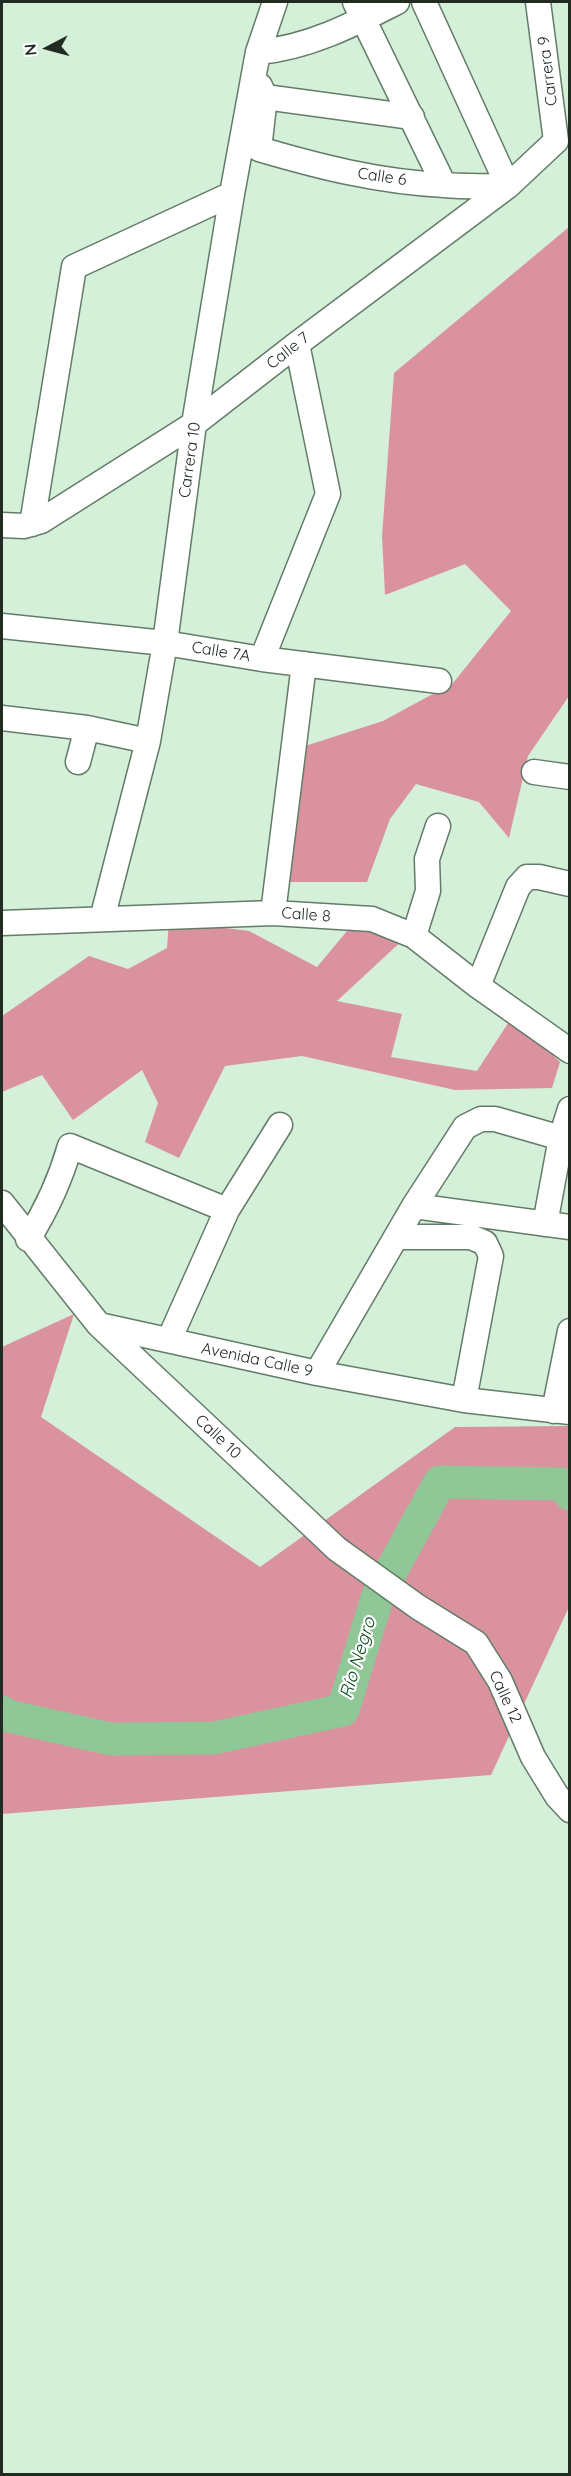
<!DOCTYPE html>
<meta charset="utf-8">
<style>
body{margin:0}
#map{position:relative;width:571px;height:2476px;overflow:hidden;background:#d5f0d8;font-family:Quicksand,sans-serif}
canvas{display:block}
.frame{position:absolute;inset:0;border:3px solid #212b22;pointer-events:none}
.north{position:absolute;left:18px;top:18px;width:60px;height:60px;-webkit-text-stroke:4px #fff;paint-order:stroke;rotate:264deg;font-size:16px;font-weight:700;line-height:24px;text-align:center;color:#212b22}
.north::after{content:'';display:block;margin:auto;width:21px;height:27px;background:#212b22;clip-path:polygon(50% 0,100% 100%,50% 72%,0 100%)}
</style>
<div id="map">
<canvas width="571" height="2476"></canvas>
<div class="frame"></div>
<div class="north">N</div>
</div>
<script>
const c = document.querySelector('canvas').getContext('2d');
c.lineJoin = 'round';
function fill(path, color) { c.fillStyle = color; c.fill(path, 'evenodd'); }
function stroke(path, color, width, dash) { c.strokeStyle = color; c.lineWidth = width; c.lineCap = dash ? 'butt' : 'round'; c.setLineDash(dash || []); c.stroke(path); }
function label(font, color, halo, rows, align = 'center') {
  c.font = font + ' Quicksand,sans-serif'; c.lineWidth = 4.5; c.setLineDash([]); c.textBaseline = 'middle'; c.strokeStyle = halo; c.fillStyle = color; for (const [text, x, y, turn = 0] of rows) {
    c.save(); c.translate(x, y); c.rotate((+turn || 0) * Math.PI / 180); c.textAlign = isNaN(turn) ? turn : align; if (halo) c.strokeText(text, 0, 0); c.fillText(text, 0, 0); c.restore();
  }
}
fill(new Path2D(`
 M569 227V696L528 756 509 838 479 802 416 784 390 819 367 882H290L305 746 383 721 453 683 511 611 465 564 385 595 382 536 394 373Z
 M169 921 249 931 317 967 352 925 406 937 337 1001 402 1014 391 1057 477 1071 512 1017 560 1062 552 1088 455 1090 302 1056 225 1066 179 1158 145 1142 158 1103 142 1070 73 1120 42 1075 2 1092V1016L89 956 128 969 167 948Z
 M74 1314 41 1417 260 1567 455 1427 569 1426V1607L491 1775 2 1814V1347Z`), '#da929f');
stroke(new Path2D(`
 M2 1712 8 1716 111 1739 214 1738 343 1710 378 1595 440 1482 561 1484 570 1494`), '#90c797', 33);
const minor = new Path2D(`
 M355 2 444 185
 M538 2 556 141
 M258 52C308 48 354 24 397 2
 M260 86 265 97 259 149C320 167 380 182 444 185 465 187 487 186 508 186L424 2
 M265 97 412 117
 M32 524 74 267 232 194
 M2 525 24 526 41 521 194 424 297 344 508 186 556 141
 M2 626 165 643 262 659 439 681
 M262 659 328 494 297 344
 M2 718 87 728 148 741
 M78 762 87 728
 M534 772 570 777
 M273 913 304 664
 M102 919 148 741 165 643 194 424 232 194 258 52 275 2
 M2 923 273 913 372 919 414 936 478 986 570 1051
 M414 936 428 891 427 859 438 826
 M478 986 518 887 527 877H539L570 884
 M2 1203 99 1325 317 1373 464 1400 570 1412
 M414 1206 570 1227
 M545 1224 561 1138 570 1109
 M397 1237H471L485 1243 491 1256 464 1400
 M28 1239C47 1209 60 1181 70 1146L227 1210
 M99 1325 337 1549 418 1607 476 1643 500 1681 533 1757 557 1796 570 1810
 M169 1340 227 1210 280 1125
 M317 1373 414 1206 465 1127 481 1119H495L561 1138
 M554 1411 570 1331`);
stroke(minor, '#637c67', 27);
stroke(minor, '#fff', 24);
label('16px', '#212b22', '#fff', [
 ["Carrera 9",548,71,-97],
 ["Calle 6",382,177,8],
 ["Calle 7",288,351,-38],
 ["Carrera 10",190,460,-82],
 ["Calle 7A",221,652,9],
 ["Calle 8",306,915,4],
 ["Avenida Calle 9",257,1360,12],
 ["Calle 10",218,1437,43],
 ["Calle 12",505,1697,65]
]);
label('italic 18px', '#0c4a1f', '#fff', [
 ["Río Negro",358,1658,-73]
]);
</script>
